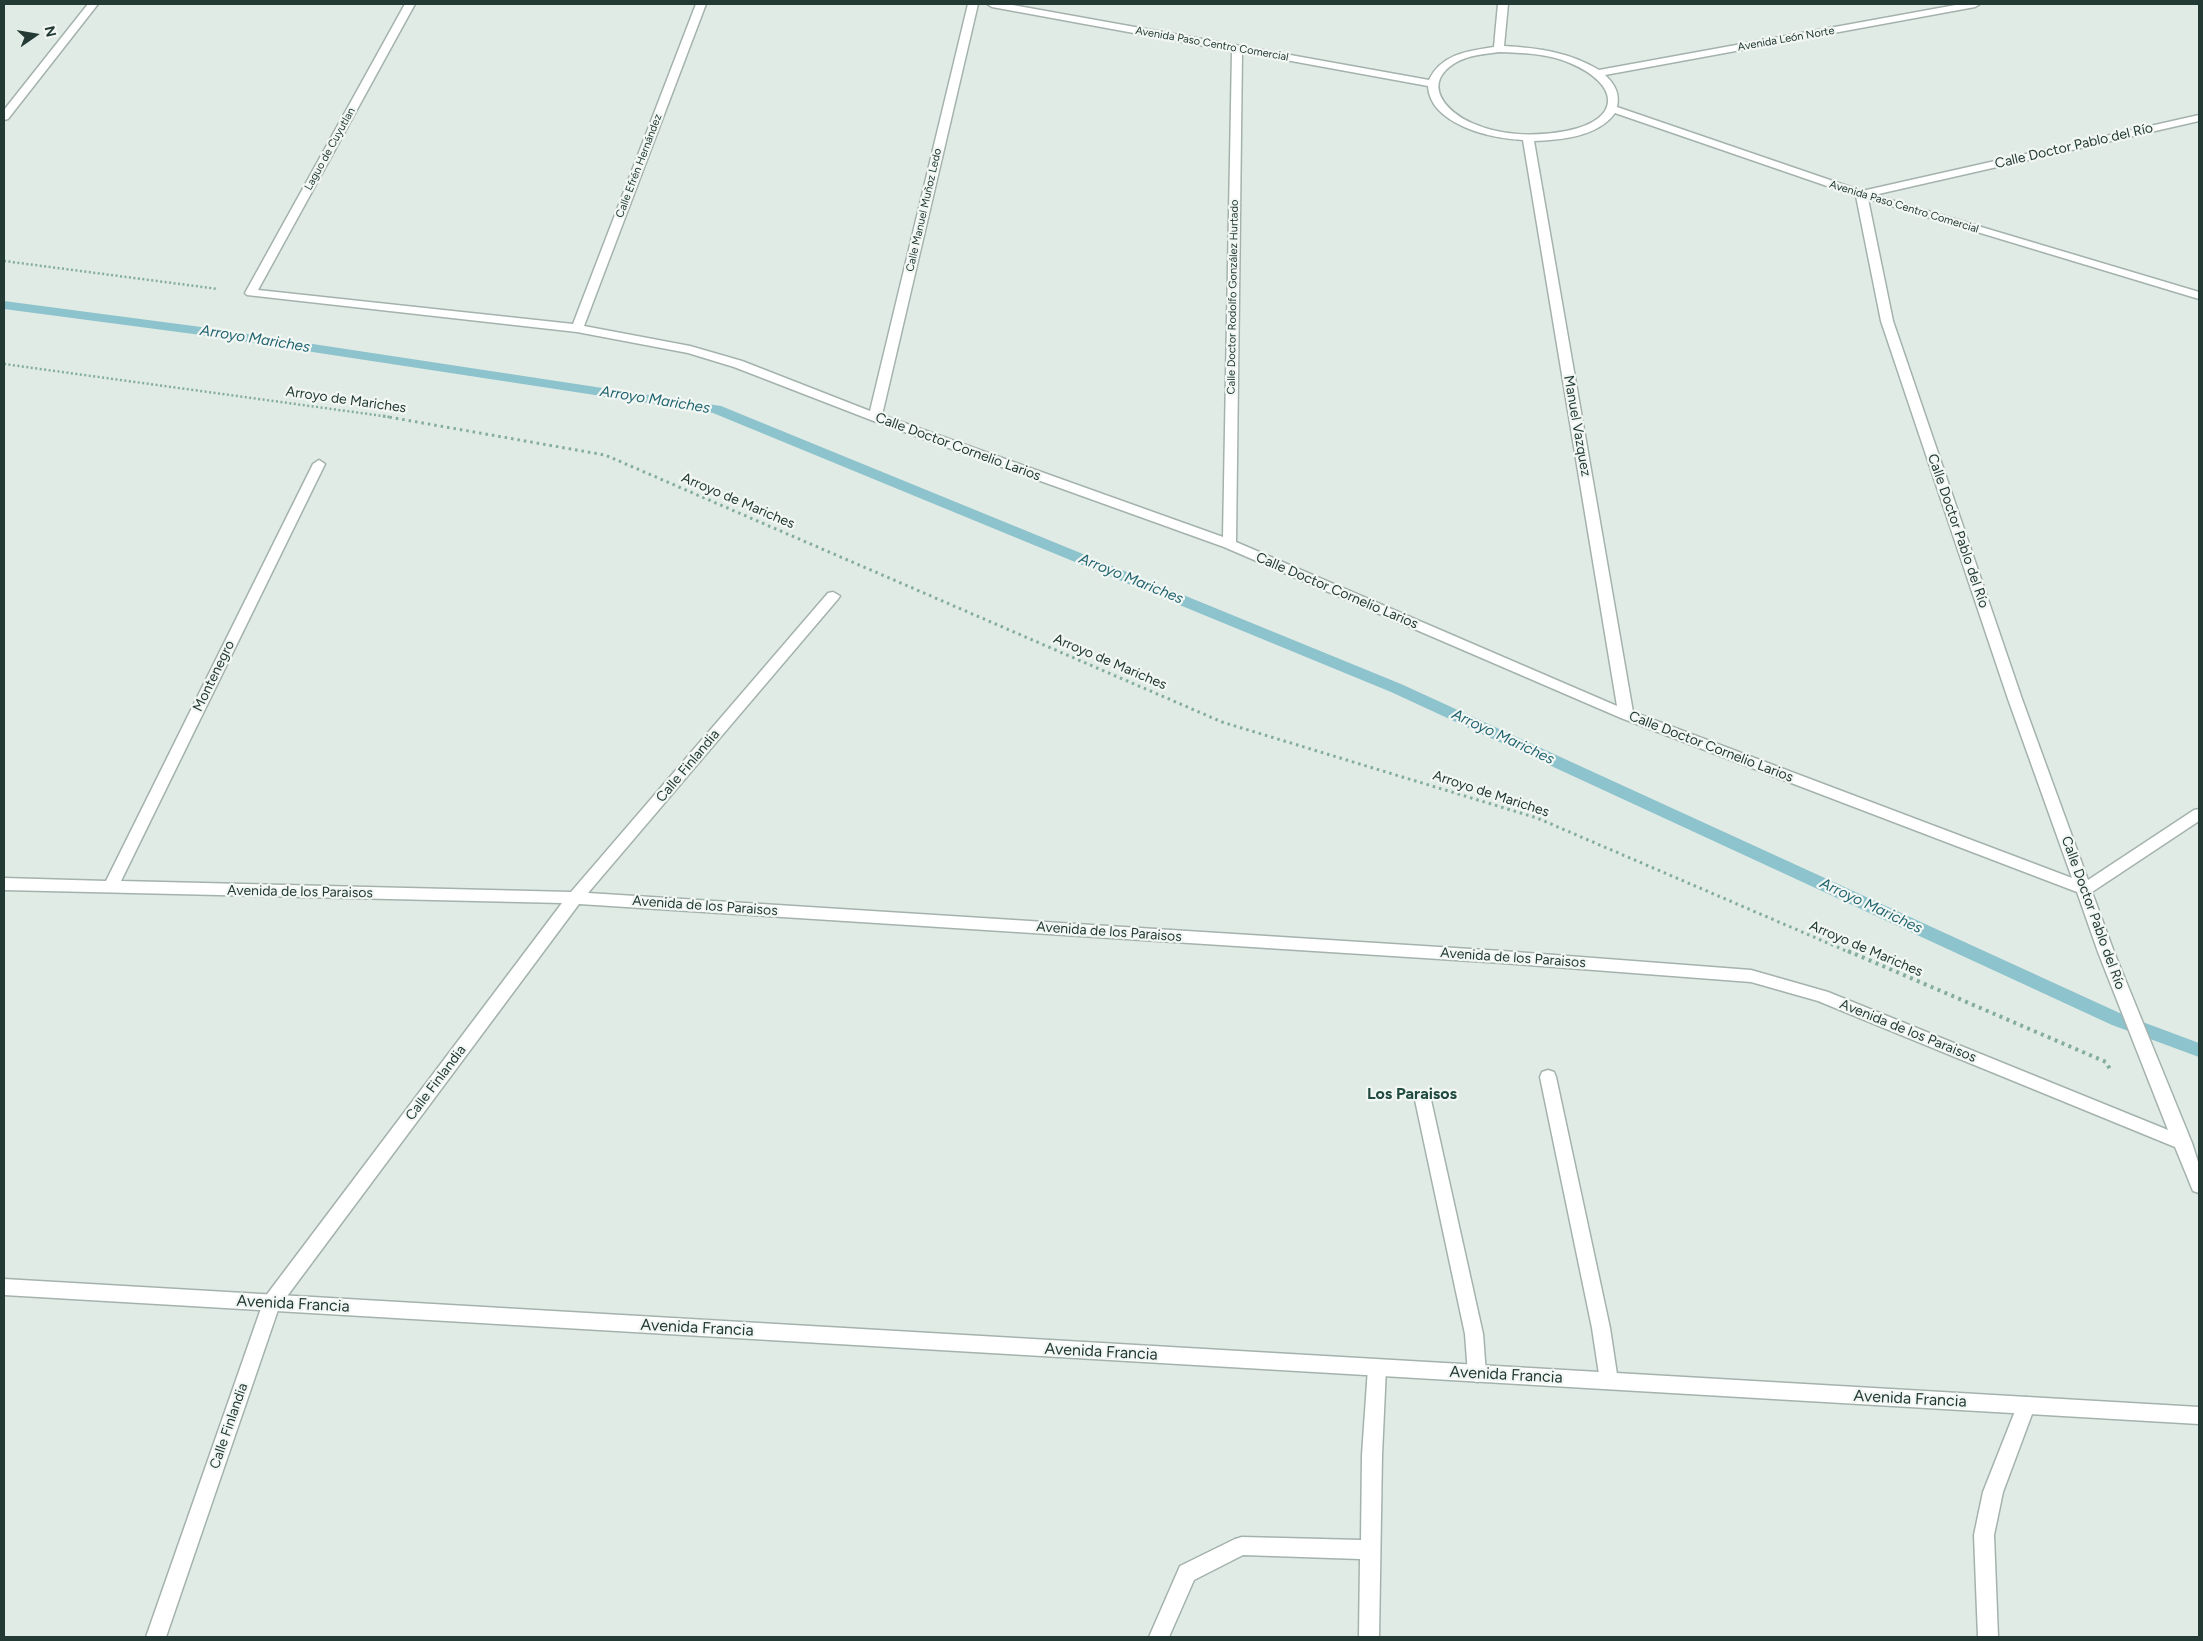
<!DOCTYPE html>
<meta charset="utf-8">
<style>
body{margin:0}
#map{position:relative;width:2203px;height:1641px;overflow:hidden;background:#e1ebe6;font-family:Figtree,sans-serif}
canvas{display:block}
.frame{position:absolute;inset:0;border:5px solid #233a34;pointer-events:none}
.north{position:absolute;left:10px;top:10px;width:50px;height:50px;-webkit-text-stroke:4px #f2f7f4;paint-order:stroke;rotate:77deg;font-size:14px;font-weight:700;line-height:20px;text-align:center;color:#233a34}
.north::after{content:'';display:block;margin:auto;width:18px;height:22px;background:#233a34;clip-path:polygon(50% 0,100% 100%,50% 72%,0 100%)}
</style>
<div id="map">
<canvas width="2203" height="1641"></canvas>
<div class="frame"></div>
<div class="north">N</div>
</div>
<script>
const c = document.querySelector('canvas').getContext('2d');
c.lineJoin = 'round';
function fill(path, color) { c.fillStyle = color; c.fill(path, 'evenodd'); }
function stroke(path, color, width, dash) { c.strokeStyle = color; c.lineWidth = width; c.lineCap = dash ? 'butt' : 'round'; c.setLineDash(dash || []); c.stroke(path); }
function label(font, color, halo, rows, align = 'center') {
  c.font = font + ' Figtree,sans-serif'; c.lineWidth = 4.5; c.setLineDash([]); c.textBaseline = 'middle'; c.strokeStyle = halo; c.fillStyle = color; for (const [text, x, y, turn = 0] of rows) {
    c.save(); c.translate(x, y); c.rotate((+turn || 0) * Math.PI / 180); c.textAlign = isNaN(turn) ? turn : align; if (halo) c.strokeText(text, 0, 0); c.fillText(text, 0, 0); c.restore();
  }
}
fill(new Path2D(`
 M4 301 201 327 721 406 1401 684 2124 1015 2199 1043V1057L2112 1025 1391 692 713 413 201 335 4 309Z`), '#8dc3cc');
const service = new Path2D(`
 M1548 1070 1554 1072 1556 1077 1610 1328 1618 1381 1616 1387 1609 1389 1602 1387 1600 1381 1592 1328 1540 1077 1542 1072Z
 M1423 1093 1429 1095 1431 1100 1483 1334 1486 1374 1484 1380 1477 1382 1470 1380 1468 1374 1465 1334 1415 1100 1417 1095Z
 M1377 1360 1384 1362 1386 1368 1382 1455 1379 1637H1359L1360 1559 1243 1555 1194 1580 1169 1637H1149L1180 1566 1235 1539 1242 1537 1361 1540 1362 1455 1368 1368 1370 1362Z
 M2026 1397 2033 1400 2035 1406 2003 1492 1994 1535 1998 1637H1978L1974 1535 1983 1492 2017 1406 2019 1400Z`);
const minor = new Path2D(`
 M88 4H98L8 119 4 120V110Z
 M405 4H415L258 290 573 324 696 4H706L584 326 690 346 742 361 870 411 968 4H978L882 415 1223 537 1232 51 992 7 987 4H1007L1429 80C1441 54 1468 51 1494 47L1498 4H1508L1504 46C1538 48 1569 52 1599 70L1961 4H1980L1975 7 1605 75C1615 84 1620 94 1617 107L1862 191 2199 115V121L1874 195 2199 292V299L1868 199 1893 321 2022 699 2088 880 2194 810 2199 809V821L2092 892 2114 952 2192 1143 2199 1165V1193L2193 1191 2175 1147 1818 1001 1751 982 1502 963 579 904 279 1307 166 1637H146L265 1297 562 903 4 890V878L106 881 313 464 319 460 325 464 121 881 571 892 828 593 833 592 840 596 838 599 588 893 1502 951 1751 970 1828 992 2168 1130 2098 952 2077 892 1621 718 1224 547 871 420 734 367 688 353 577 332 247 295 245 293ZM1242 52 1428 86C1430 125 1493 139 1523 140L1617 706 1236 542ZM1499 52C1523 53 1547 53 1570 63 1620 84 1623 120 1566 131 1536 137 1501 136 1472 123 1446 112 1421 84 1455 63 1468 55 1485 54 1499 52ZM1615 113 1856 196 1881 321 2008 699 2072 878 1633 712 1534 141C1560 140 1598 137 1615 113Z`);
const tertiary = new Path2D(`
 M4 1279 2199 1407V1424L4 1295Z`);
stroke(service, '#a4b2ad', 3);
stroke(minor, '#a4b2ad', 3);
stroke(tertiary, '#a4b2ad', 3);
stroke(new Path2D(`
 M4 261 218 289
 M4 364 390 417`), '#84ac9f', 2.5, [2, 2.5]);
stroke(new Path2D(`
 M383 416 605 455 1222 722 1537 818 1851 953`), '#84ac9f', 3, [2.5, 4]);
stroke(new Path2D(`
 M1848 951 2106 1062 2111 1071`), '#84ac9f', 4, [3, 4.5]);
fill(service, '#fff');
fill(minor, '#fff');
fill(tertiary, '#fff');
label('11px', '#233a34', '#f2f7f4', [
 ["Avenida León Norte",1786,39,-10],
 ["Avenida Paso Centro Comercial",1212,44,10],
 ["Laguo de Cuyutlan",330,149,-61],
 ["Calle Efrén Hernández",639,166,-69],
 ["Avenida Paso Centro Comercial",1904,207,17],
 ["Calle Manuel Muñoz Ledo",924,210,-77],
 ["Calle Doctor Rodolfo González Hurtado",1233,297,-89]
]);
label('14px', '#233a34', '#f2f7f4', [
 ["Calle Doctor Pablo del Río",2074,146,-13],
 ["Arroyo de Mariches",346,400,8],
 ["Manuel Vazquez",1577,426,80],
 ["Calle Doctor Cornelio Larios",958,447,20],
 ["Arroyo de Mariches",738,501,23],
 ["Calle Doctor Pablo del Río",1958,531,71],
 ["Calle Doctor Cornelio Larios",1337,591,23],
 ["Arroyo de Mariches",1110,662,23],
 ["Montenegro",214,676,-64],
 ["Calle Doctor Cornelio Larios",1711,747,21],
 ["Calle Finlandia",688,766,-50],
 ["Arroyo de Mariches",1491,794,18],
 ["Avenida de los Paraisos",300,892,1],
 ["Avenida de los Paraisos",705,906,4],
 ["Calle Doctor Pablo del Río",2093,913,70],
 ["Avenida de los Paraisos",1109,932,4],
 ["Arroyo de Mariches",1866,949,23],
 ["Avenida de los Paraisos",1513,958,4],
 ["Avenida de los Paraisos",1908,1031,22],
 ["Calle Finlandia",436,1083,-53],
 ["Calle Finlandia",229,1426,-71]
]);
label('italic 15px', '#226571', '#f2f7f4', [
 ["Arroyo Mariches",255,339,9],
 ["Arroyo Mariches",655,400,9],
 ["Arroyo Mariches",1131,579,22],
 ["Arroyo Mariches",1503,737,25],
 ["Arroyo Mariches",1871,906,25]
]);
label('bold 16px', '#214b40', '#f2f7f4', [
 ["Los Paraisos",1412,1094]
]);
label('16px', '#233a34', '#f2f7f4', [
 ["Avenida Francia",293,1304,3],
 ["Avenida Francia",697,1328,3],
 ["Avenida Francia",1101,1352,3],
 ["Avenida Francia",1506,1375,3],
 ["Avenida Francia",1910,1399,3]
]);
</script>
